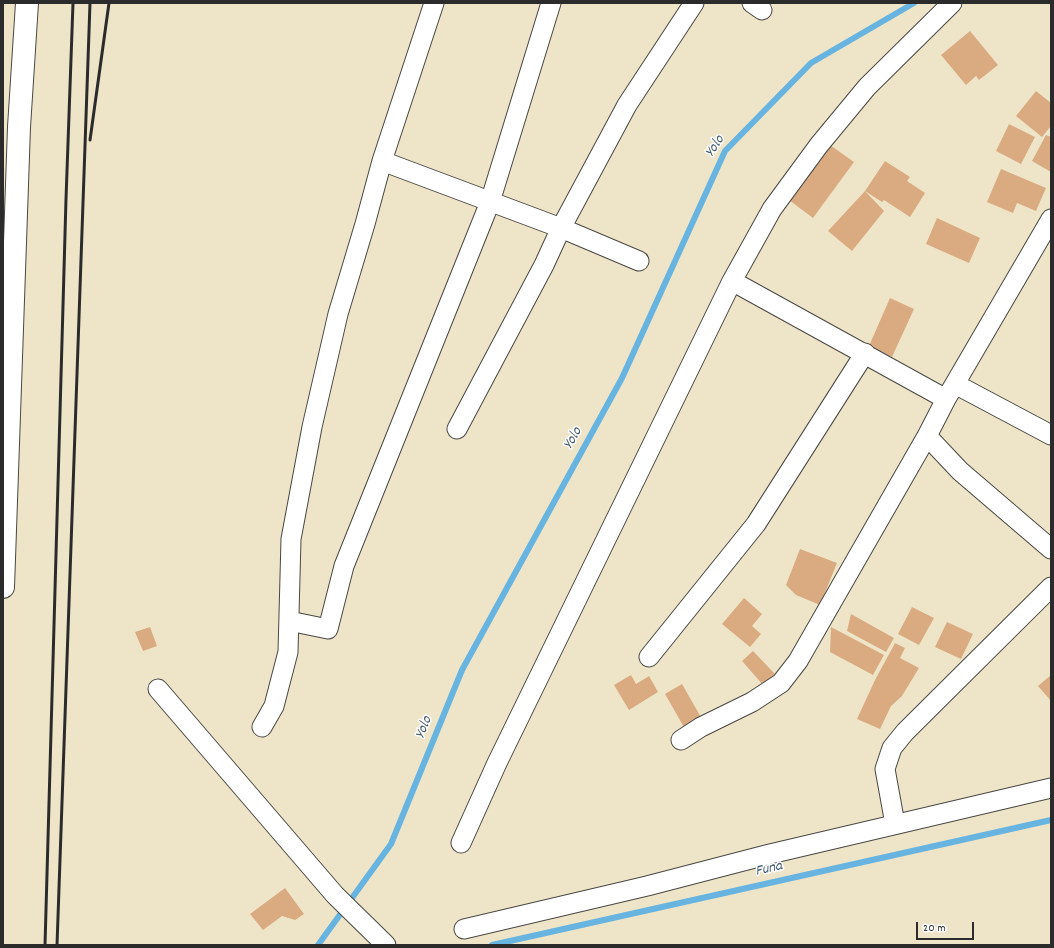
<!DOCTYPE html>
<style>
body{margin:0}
#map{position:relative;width:1054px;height:948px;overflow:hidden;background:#eee5c8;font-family:Dekko,sans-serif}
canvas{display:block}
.frame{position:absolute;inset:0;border:4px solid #2b2b2b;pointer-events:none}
.scale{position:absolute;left:916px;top:922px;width:58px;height:18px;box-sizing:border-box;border:2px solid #2b2b2b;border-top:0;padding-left:5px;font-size:12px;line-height:14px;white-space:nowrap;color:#2b2b2b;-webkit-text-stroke:3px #fff;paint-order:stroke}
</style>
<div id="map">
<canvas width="1054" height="948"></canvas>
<div class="frame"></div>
<div class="scale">20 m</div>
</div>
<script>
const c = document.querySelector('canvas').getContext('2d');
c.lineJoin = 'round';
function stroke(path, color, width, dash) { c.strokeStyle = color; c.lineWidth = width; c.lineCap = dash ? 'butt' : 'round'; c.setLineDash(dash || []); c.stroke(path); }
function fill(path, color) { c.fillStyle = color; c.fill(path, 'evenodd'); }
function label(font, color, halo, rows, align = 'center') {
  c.font = font + ' Dekko,sans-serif'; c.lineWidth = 3; c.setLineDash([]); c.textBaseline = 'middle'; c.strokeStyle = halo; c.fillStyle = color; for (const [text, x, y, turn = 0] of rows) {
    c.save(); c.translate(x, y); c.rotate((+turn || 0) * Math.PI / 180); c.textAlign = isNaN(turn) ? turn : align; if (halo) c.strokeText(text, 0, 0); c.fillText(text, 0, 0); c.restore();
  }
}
stroke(new Path2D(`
 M318 945 391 844 462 670 622 378 725 151 811 63 914 3
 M492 945 1051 820`), '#67b4e0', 6);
fill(new Path2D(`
 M970 31 998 65 979 80 976 76 966 85 941 55Z
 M1036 91 1051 103V126L1042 137 1016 116Z
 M1009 124 1035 137 1021 164 996 151Z
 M1046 135 1051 137V172L1032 161Z
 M830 145 854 162 813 218 789 200Z
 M885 161 910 177 907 181 925 193 910 217 884 200 882 202 865 191 884 211 852 251 828 231 865 191Z
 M1001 169 1046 188 1036 211 1017 203 1013 213 987 202Z
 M937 218 980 238 969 263 926 244Z
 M890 298 914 309 892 357 869 346Z
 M800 549 837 563 820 605 796 595 786 585Z
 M744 598 762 614 752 626 761 634 750 647 722 624Z
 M912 607 934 618 919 645 898 634Z
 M851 614 894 638 886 652 847 631Z
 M947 622 973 634 961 659 935 647Z
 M150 627 157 646 143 651 135 632Z
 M831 627 884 655 873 675 830 652Z
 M895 643 905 648 900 658 919 668 902 696 891 706 880 729 857 719 875 680Z
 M753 651 775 674 763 685 742 661Z
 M631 675 636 684 649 676 658 692 629 710 614 685Z
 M1051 675V701L1038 686Z
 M682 684 702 719 685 729 665 694Z
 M285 888 304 914 295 920 282 916 263 930 250 914Z`), '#daab81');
const street = new Path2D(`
 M752 3 762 10
 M382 161 561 228 639 261
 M732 281 946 399
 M955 384 1051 435
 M457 429 544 265 561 228 627 105 694 3
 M927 436 960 471 1051 549
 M289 621 328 629 344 566 490 202 551 3
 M649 657 756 524 865 353
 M158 689 335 895 386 945
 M262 727 274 706 288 652 291 539 312 427 338 314 365 224 382 161 434 3
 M681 740 701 727 752 702 781 683 798 661 927 436 946 399 1051 219
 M895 824 885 769 892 748 905 732 1051 587
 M461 843 497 763 653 443 732 281 772 209 819 145 867 87 952 3
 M464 929 647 886 770 854 1051 788`);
const primary = new Path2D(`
 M3 587 19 127 27 3`);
stroke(street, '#484743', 21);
stroke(primary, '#484743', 24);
stroke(street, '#fff', 19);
stroke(primary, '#fff', 22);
stroke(new Path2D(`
 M90 140 109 3
 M45 945 66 199 73 3
 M57 945 90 3`), '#2b2b2b', 3);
label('italic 15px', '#405b6a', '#fff', [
 ["Yolo",716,147,-57],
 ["Yolo",574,439,-61],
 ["Yolo",425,728,-68],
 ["Funa",769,870,-13]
]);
</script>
